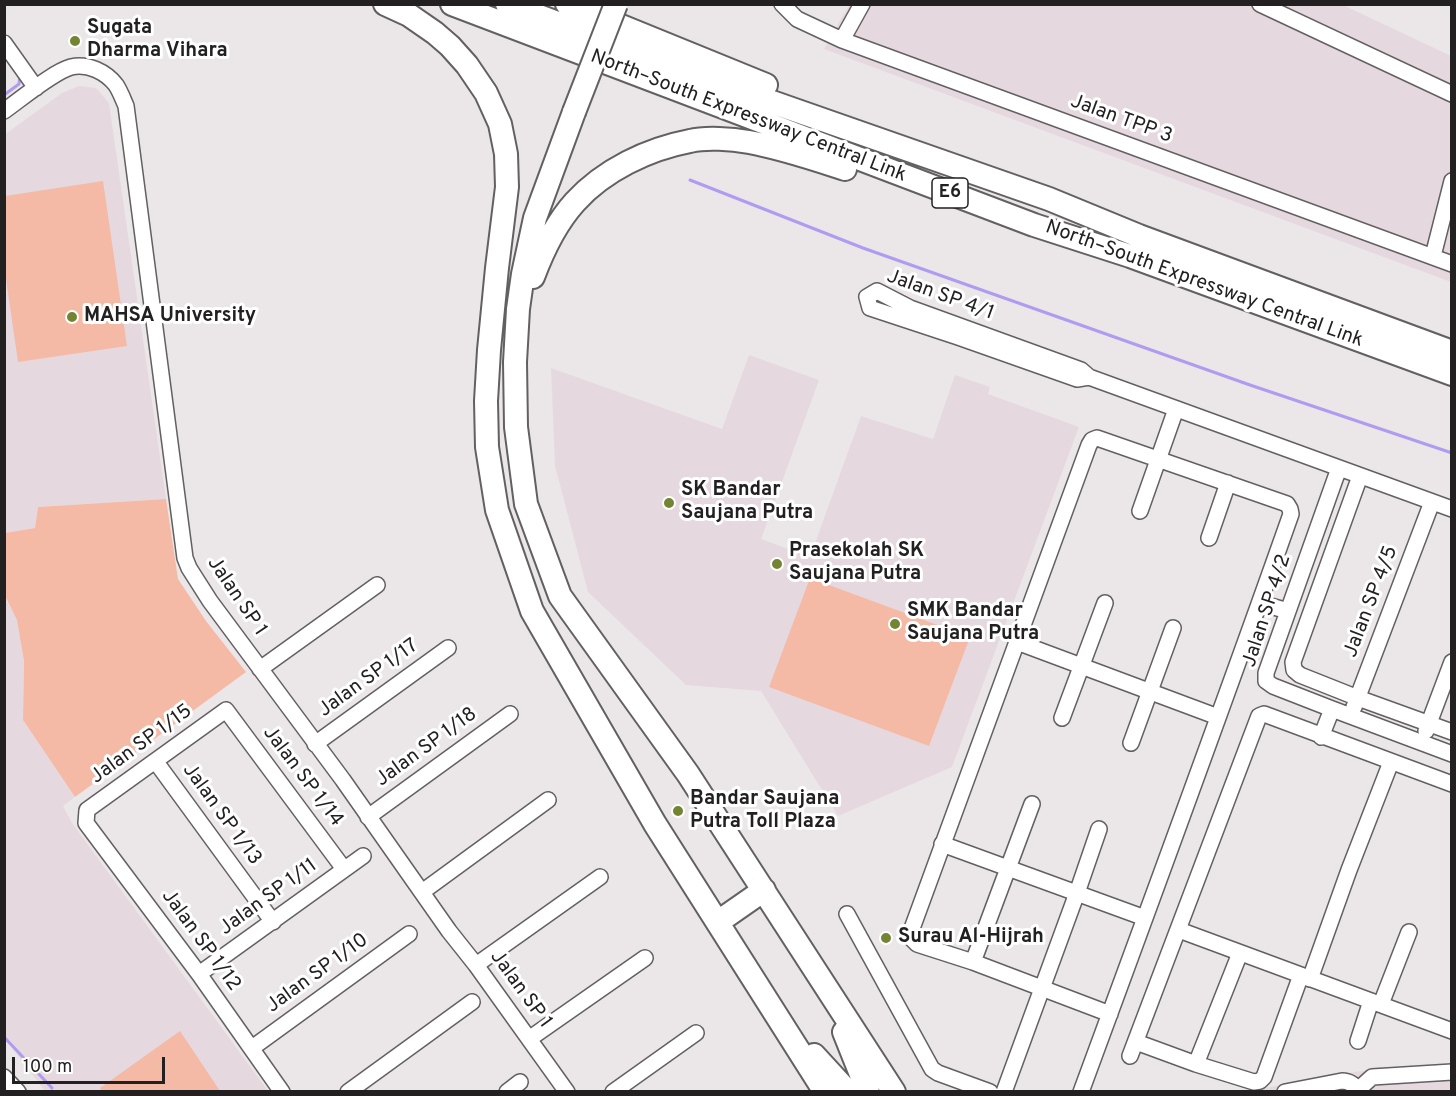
<!DOCTYPE html>
<meta charset="utf-8">
<style>
body{margin:0}
#map{position:relative;width:1456px;height:1096px;overflow:hidden;background:#ebe7e9;font-family:Overpass,sans-serif}
canvas{display:block}
.frame{position:absolute;inset:0;border:6px solid #222021;pointer-events:none}
.scale{position:absolute;left:12px;top:1057px;width:153px;height:27px;box-sizing:border-box;border:3px solid #222021;border-top:0;padding-left:8px;font-size:18px;line-height:21px;white-space:nowrap;color:#222021;-webkit-text-stroke:4px #fff;paint-order:stroke}
</style>
<div id="map">
<canvas width="1456" height="1096"></canvas>
<div class="frame"></div>
<div class="scale">100 m</div>
</div>
<script>
const c = document.querySelector('canvas').getContext('2d');
c.lineJoin = 'round';
function fill(path, color) { c.fillStyle = color; c.fill(path, 'evenodd'); }
function stroke(path, color, width, dash) { c.strokeStyle = color; c.lineWidth = width; c.lineCap = dash ? 'butt' : 'round'; c.setLineDash(dash || []); c.stroke(path); }
function label(font, color, halo, rows, align = 'center') {
  c.font = font + ' Overpass,sans-serif'; c.lineWidth = 6; c.setLineDash([]); c.textBaseline = 'middle'; c.strokeStyle = halo; c.fillStyle = color; for (const [text, x, y, turn = 0] of rows) {
    c.save(); c.translate(x, y); c.rotate((+turn || 0) * Math.PI / 180); c.textAlign = isNaN(turn) ? turn : align; if (halo) c.strokeText(text, 0, 0); c.fillText(text, 0, 0); c.restore();
  }
}
fill(new Path2D(`
 M849 5H1343L1451 56V282L824 49Z
 M79 86 96 88 109 103 166 499 38 507 35 528 5 533 4 135 62 93Z
 M749 355 819 380 761 539 810 557 861 416 933 439 955 375 990 387 988 394 1079 427 952 767 838 816 761 691 686 685 588 592 555 466 551 368 722 429Z
 M4 596 17 619 24 661 23 720 75 797 63 806 72 823 268 1091H45L5 1039Z
 M1451 1065V1091L1242 1092 1361 1071Z`), '#e5d9df');
fill(new Path2D(`
 M103 181 127 346 18 362 5 272V196Z
 M166 499 178 579 206 621 246 672 75 797 23 720 24 661 17 620 5 596V533L35 528 38 507Z
 M810 578 970 637 929 746 769 687Z
 M180 1031 220 1091H102L100 1088Z`), '#f5baa6');
stroke(new Path2D(`
 M4 95 19 84 20 74
 M690 180 863 248 1250 385 1452 453
 M4 1037 52 1088`), '#af9bef', 3);
const minor = new Path2D(`
 M782 4 797 19 842 40 1452 264
 M1260 4 1452 94
 M842 40 862 4
 M4 43 36 88
 M4 111C21 99 53 72 71 67 88 63 106 72 116 85 120 91 123 99 126 106L185 558 189 568 210 601 343 780 449 931 476 965 567 1092
 M1433 256 1452 181
 M1089 377 1077 379 958 337 870 308 867 297 877 291 910 308 1081 370 1089 377 1452 509
 M1339 468 1266 673V681L1273 686 1332 709 1452 754
 M1360 476 1293 662 1294 670 1300 675 1358 698 1452 732
 M1140 511 1176 409
 M1209 538 1228 483
 M1260 603 1288 611
 M1017 642 1218 717
 M260 669 377 585
 M1354 707 1432 502
 M1062 718 1105 603
 M1426 731 1452 662
 M1321 737 1332 709
 M1131 743 1173 628
 M315 744 448 648
 M156 762 273 922
 M368 817 510 714
 M942 844 1145 918
 M422 892 548 800
 M847 914 932 1069 938 1073 990 1092
 M1179 930 1452 1031
 M973 962 1032 804
 M476 965 600 877
 M199 974 363 856
 M1310 979 1349 870 1391 762
 M1381 1004 1409 932
 M529 1039 645 958
 M1358 1041 1371 1001
 M1136 1042 1196 1064 1254 1082 1260 1081 1264 1077 1301 975
 M252 1048 409 934
 M1130 1056 1259 716 1264 714 1452 784
 M1196 1064 1240 953
 M4 1077 18 1092
 M282 1092 199 974 86 823 87 810 226 710 344 869
 M348 1092 472 1002
 M507 1092 520 1082
 M613 1092 696 1033
 M1004 1092 1077 893 1099 829
 M1081 1092C1152 899 1223 707 1291 514L1290 509 1287 504 1097 438 1092 440 1089 445 910 934 912 939 917 944 973 962 1110 1014
 M1285 1092 1342 1081C1349 1081 1355 1085 1359 1092
 M1359 1092 1361 1087 1372 1077 1452 1072`);
const highway = new Path2D(`
 M385 4 409 15 435 33 450 46 467 65 486 93 500 124 506 154 507 187 497 268 489 350 486 401 487 447 497 510 532 611 655 824 825 1092
 M452 4 1034 225 1130 256 1452 374
 M507 4 706 79 1049 199 1139 236 1452 352
 M567 4 766 85
 M574 112 535 218 523 274 518 309 515 362 516 427 526 504 560 596 688 774 894 1092
 M533 277C543 250 556 223 575 202 604 170 648 149 690 141 706 137 732 139 749 142 782 148 814 159 845 169
 M718 922 764 890
 M844 1032 868 1092
 M814 1055 848 1092`);
stroke(minor, '#636061', 18);
stroke(highway, '#636061', 26);
stroke(minor, '#fff', 15);
stroke(highway, '#fff', 22);
const highwayBridge = new Path2D(`
 M574 112 616 4`);
stroke(highwayBridge, '#636061', 26, []);
stroke(highwayBridge, '#fff', 22);
for (const [x, y, r, color] of [
 [75,41,6,"#758433"],
 [72,317,6,"#758433"],
 [669,503,6,"#758433"],
 [777,564,6,"#758433"],
 [895,624,6,"#758433"],
 [678,811,6,"#758433"],
 [886,938,6,"#758433"]
]) { const dot = new Path2D(); dot.arc(x, y, r, 0, 2 * Math.PI); c.fillStyle = color; c.fill(dot); stroke(dot, '#fff', 2); }
for (const [x, y, w] of [
 [950,193,36]
]) { const box = new Path2D(); box.roundRect(x - w / 2, y - 15, w, 30, 4.5); c.fillStyle = '#fff'; c.fill(box); stroke(box, '#222021', 1.5); }
label('bold 18px', '#222021', null, [
 ["E6",950,193]
]);
label('bold 20px', '#222021', '#fff', [
 ["Sugata",87,29],
 ["Dharma Vihara",87,52],
 ["MAHSA University",84,317],
 ["SK Bandar",681,491],
 ["Saujana Putra",681,514],
 ["Prasekolah SK",789,552],
 ["Saujana Putra",789,575],
 ["SMK Bandar",907,612],
 ["Saujana Putra",907,635],
 ["Bandar Saujana",690,800],
 ["Putra Toll Plaza",690,823],
 ["Surau Al-Hijrah",898,938]
], 'left');
label('20px', '#222021', '#fff', [
 ["North–South Expressway Central Link",748,117,21],
 ["Jalan TPP 3",1121,120,20],
 ["North–South Expressway Central Link",1204,285,20],
 ["Jalan SP 4/1",940,296,20],
 ["Jalan SP 1",236,597,56],
 ["Jalan SP 4/5",1372,602,-69],
 ["Jalan SP 4/2",1268,611,-72],
 ["Jalan SP 1/17",369,679,-36],
 ["Jalan SP 1/15",142,745,-36],
 ["Jalan SP 1/18",427,748,-36],
 ["Jalan SP 1/14",302,777,53],
 ["Jalan SP 1/13",221,815,54],
 ["Jalan SP 1/11",269,898,-36],
 ["Jalan SP 1/12",200,941,54],
 ["Jalan SP 1/10",318,974,-36],
 ["Jalan SP 1",520,990,54]
]);
</script>
